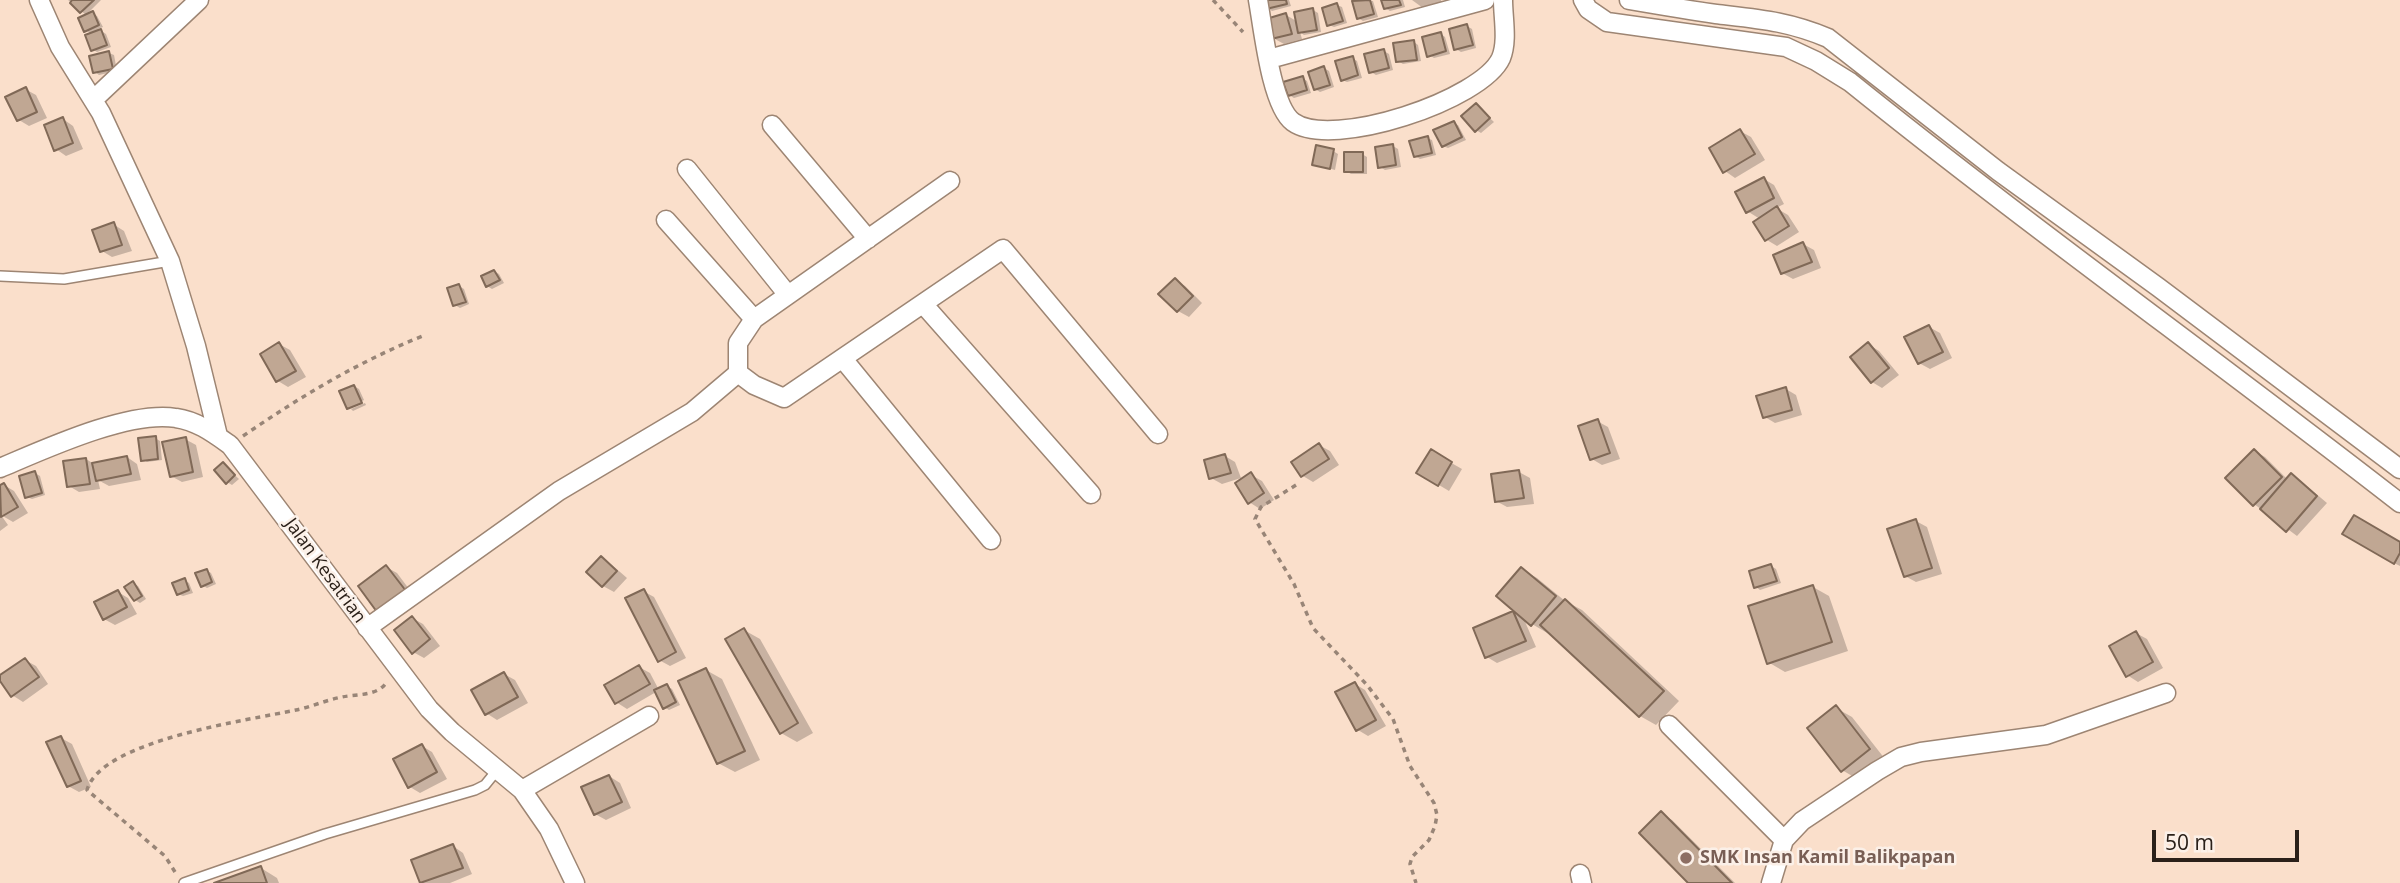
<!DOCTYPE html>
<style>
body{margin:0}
#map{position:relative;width:2400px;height:883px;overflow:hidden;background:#fadfcb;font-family:"Open Sans",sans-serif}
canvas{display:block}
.scale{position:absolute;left:2152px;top:830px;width:147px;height:32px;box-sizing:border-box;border:4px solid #2a2019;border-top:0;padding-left:9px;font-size:21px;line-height:24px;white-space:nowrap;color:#2a2019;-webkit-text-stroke:5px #fbf0e8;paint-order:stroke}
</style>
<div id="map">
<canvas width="2400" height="883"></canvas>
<div class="scale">50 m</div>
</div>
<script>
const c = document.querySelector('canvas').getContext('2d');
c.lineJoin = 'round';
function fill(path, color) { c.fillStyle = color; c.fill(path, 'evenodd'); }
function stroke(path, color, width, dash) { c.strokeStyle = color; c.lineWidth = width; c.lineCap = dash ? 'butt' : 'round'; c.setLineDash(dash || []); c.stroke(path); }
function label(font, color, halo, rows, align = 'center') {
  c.font = font + ' "Open Sans",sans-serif'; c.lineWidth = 5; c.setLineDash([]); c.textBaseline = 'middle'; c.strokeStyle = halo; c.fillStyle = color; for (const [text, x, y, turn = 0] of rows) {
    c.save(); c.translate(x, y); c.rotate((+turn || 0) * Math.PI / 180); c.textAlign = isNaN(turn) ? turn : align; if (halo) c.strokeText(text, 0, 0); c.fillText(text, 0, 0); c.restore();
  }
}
fill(new Path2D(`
 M68 0H101L86 15Z
 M1266 0H1289L1291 6 1272 11 1268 8Z
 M1363 0 1373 1 1378 17 1363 21 1358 18 1354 2Z
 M1383 0H1403L1405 7 1390 11 1385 8Z
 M1412 0H1441L1442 4 1423 8Z
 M1337 5 1342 7 1347 23 1334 27 1329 25Z
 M1313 10 1318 13 1321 32 1304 35 1300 32 1302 39 1284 44 1273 38 1286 15 1298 22Z
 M92 13 97 16 103 27 98 29 106 34 111 47 97 52 92 49V34L85 30Z
 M1467 26 1472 29 1476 48 1461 52 1456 49Z
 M1441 34 1445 37 1450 54 1434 58 1429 55Z
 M1414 42 1418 45 1421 61 1403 64 1398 61Z
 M1384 51 1389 54 1393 70 1376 75 1371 72Z
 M109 53 114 55 117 71 99 75 95 72Z
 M1352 58 1357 61 1362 78 1347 82 1342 80Z
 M1324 68 1329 71 1334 87 1320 92 1315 89Z
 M1302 78 1307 81 1311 93 1294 98 1289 95Z
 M25 89 36 95 47 118 29 126 19 120 8 97Z
 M1476 105 1494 122 1481 133 1476 130Z
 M63 119 73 126 83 149 66 156 56 149Z
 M1453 123 1458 125 1466 140 1448 148 1443 146Z
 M1740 131 1751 137 1765 160 1735 178 1725 171Z
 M1427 138 1432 140 1436 155 1420 159 1415 156Z
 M1393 146 1398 149 1401 167 1385 170 1380 167Z
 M1333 151 1338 154 1335 170 1314 164Z
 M1362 154 1367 157V174H1351L1346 171Z
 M1764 179 1774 185 1784 204 1776 208 1788 215 1799 232 1777 246 1767 240 1760 219 1747 211Z
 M113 224 124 231 132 251 112 257 102 251Z
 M1803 244 1814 250 1821 268 1793 279 1782 273Z
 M494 271 499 274 504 283 492 289 487 286Z
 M1175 280 1185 286 1202 303 1189 317 1178 311Z
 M459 286 464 289 469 304 460 308 455 305Z
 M1929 327 1940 333 1952 358 1930 369 1919 363Z
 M279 344 290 350 306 377 288 387 278 381Z
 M1868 344 1879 351 1899 375 1882 388 1872 382Z
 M354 386 359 389 364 400 349 408Z
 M1786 389 1796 395 1802 415 1775 423 1765 417Z
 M365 403 366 405 353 411 351 409Z
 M1597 421 1608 427 1620 459 1602 465 1592 459Z
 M155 438 160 441 162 460 147 462 143 459Z
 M185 439 196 445 203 477 182 482 171 476Z
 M1319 445 1330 451 1339 465 1313 482 1303 476 1293 462Z
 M2255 451 2265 457 2288 480 2292 476 2302 482 2327 503 2297 536 2254 504Z
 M1432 452 1462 469 1449 491 1419 473Z
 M1225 456 1235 462 1241 478 1222 484 1211 478Z
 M127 457 137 464 141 480 109 486 98 480 100 489 79 492 69 486 86 459 94 464Z
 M223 464 239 479 232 485 227 482Z
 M1519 472 1530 478 1534 504 1507 507 1496 501Z
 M35 473 40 476 45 495 32 499 27 497Z
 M1251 475 1262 481 1274 500 1260 509 1249 502Z
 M4 485 14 491 28 513 13 522 1 515 8 525 0 531V487Z
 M1916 521 1927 527 1942 574 1916 582 1905 576Z
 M2400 544V566L2394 563Z
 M602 559 612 565 627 578 614 592 603 586 589 572Z
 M1771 566 1776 569 1781 583 1760 590 1756 587Z
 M386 567 397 573 415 597 360 587Z
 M1521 569 1537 578 1565 601 1582 610 1679 701 1656 725 1640 716 1550 632 1549 634 1532 624 1498 596Z
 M206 570 211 573 216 584 207 588 202 585Z
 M184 580 189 583 193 593 183 596 178 594Z
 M133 583 138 586 146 599 140 603 135 600Z
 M1813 587 1829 596 1848 651 1785 672 1768 662Z
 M643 591 654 597 686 658 670 666 659 660Z
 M118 592 128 598 137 614 115 625 104 619Z
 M1513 613 1523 617 1536 647 1497 663 1487 657Z
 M412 618 423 624 440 646 424 658 413 652Z
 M744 630 760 639 813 733 797 742 781 733Z
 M2136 633 2147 639 2163 668 2138 682 2127 675Z
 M25 660 36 666 48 684 23 702 12 695 0 677Z
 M639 667 650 673 659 690 667 686 672 689 680 705 669 710 664 707 656 692 627 709 616 702Z
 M706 670 722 679 760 760 735 772 718 763Z
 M504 674 515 680 528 703 497 720 486 713Z
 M1355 684 1365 690 1386 726 1368 736 1358 730Z
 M1836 708 1852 717 1885 759 1859 780 1842 770Z
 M61 738 72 744 91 787 79 792 68 786Z
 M422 746 432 752 447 779 420 793 410 787Z
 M609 776 620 783 631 808 606 820 595 814Z
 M1662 814 1672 820 1735 883H1691Z
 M453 846 463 853 472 874 450 883H422L414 861Z
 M261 868 277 878 279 883H219Z`), '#0003');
const building = new Path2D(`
 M72 0H94L80 13 70 3Z
 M1264 0H1286L1287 4 1266 9Z
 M1370 0 1374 14 1357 19 1352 1Z
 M1381 0H1399L1401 5 1384 9Z
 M1337 3 1343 21 1327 26 1322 8Z
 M1313 8 1317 30 1298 33 1294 12Z
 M93 11 99 25 84 32 78 18Z
 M1286 13 1292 34 1271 39 1266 19Z
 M1467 24 1473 45 1454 50 1449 29Z
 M101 29 107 45 91 51 85 35Z
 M1441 32 1446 51 1427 57 1422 37Z
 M1414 40 1417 60 1396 62 1393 43Z
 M1384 49 1389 68 1369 73 1364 54Z
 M109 51 113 69 93 73 89 56Z
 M1353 56 1358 75 1341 81 1335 61Z
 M1324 66 1330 85 1314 90 1308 72Z
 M1303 76 1307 90 1288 96 1283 82Z
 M26 87 37 112 17 121 5 97Z
 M1476 103 1490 118 1475 132 1461 116Z
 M63 117 73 143 54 151 44 125Z
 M1454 121 1462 137 1442 147 1433 130Z
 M1740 129 1755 154 1723 173 1709 148Z
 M1428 136 1432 153 1414 157 1409 141Z
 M1393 144 1396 165 1378 168 1375 147Z
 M1316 145 1334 149 1330 169 1312 165Z
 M1344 152H1363V172H1344Z
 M1764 177 1774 198 1746 213 1735 192Z
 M1777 206 1789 226 1765 241 1753 222Z
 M114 222 122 245 100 252 92 230Z
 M1803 242 1812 262 1781 274 1773 255Z
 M494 270 500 280 486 287 481 276Z
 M1175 278 1193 296 1177 312 1158 294Z
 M459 284 466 302 453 306 447 288Z
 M1929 325 1943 352 1918 364 1904 337Z
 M279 342 296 371 276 382 260 354Z
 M1868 342 1889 368 1871 383 1850 357Z
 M354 385 362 403 347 409 339 391Z
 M1786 387 1792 410 1763 418 1756 396Z
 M1598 419 1610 453 1590 460 1578 426Z
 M156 436 158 459 141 461 138 438Z
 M186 437 193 472 170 477 162 442Z
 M1319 443 1329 459 1301 477 1291 462Z
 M1431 449 1452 462 1438 486 1416 473Z
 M2254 449 2282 477 2253 506 2225 478Z
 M1225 454 1231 473 1209 479 1204 460Z
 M127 456 131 474 96 481 92 463Z
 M86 458 90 484 67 487 63 461Z
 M223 462 235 475 226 484 214 470Z
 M1519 470 1524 498 1495 502 1491 474Z
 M35 471 42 493 25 498 19 476Z
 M1251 472 1264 493 1248 504 1235 483Z
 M2291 473 2317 496 2286 532 2260 509Z
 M4 483 18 507 1 517 0 485Z
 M2354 515 2400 542V553L2394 564 2342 534Z
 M1916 519 1932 568 1904 577 1887 529Z
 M601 556 617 571 602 587 586 572Z
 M1771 564 1777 581 1754 588 1749 571Z
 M386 565 406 591 377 612 358 586Z
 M1521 567 1556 596 1531 626 1496 596Z
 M207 569 212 582 201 587 195 573Z
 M185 578 189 590 177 595 172 583Z
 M133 581 142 596 134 601 124 587Z
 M1813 585 1832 642 1767 664 1748 606Z
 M644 589 676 652 658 662 625 598Z
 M118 590 127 607 103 620 94 602Z
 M1565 599 1664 691 1639 717 1540 625Z
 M1513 611 1526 641 1485 658 1473 628Z
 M412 616 430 639 412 654 394 630Z
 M744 628 798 723 780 734 725 639Z
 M2136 631 2153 662 2126 677 2109 646Z
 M25 658 39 677 11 697 0 681V675Z
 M639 665 650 684 615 704 604 685Z
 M706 668 745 751 717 764 678 681Z
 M504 672 518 697 485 715 471 690Z
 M1355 682 1376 720 1356 731 1335 692Z
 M667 684 676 702 663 709 654 690Z
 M1836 705 1870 749 1841 772 1807 728Z
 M61 736 81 781 67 787 46 742Z
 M422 744 437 772 408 788 393 759Z
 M609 775 622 802 594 815 581 787Z
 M1661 811 1732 883H1688L1639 833Z
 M453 844 463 868 420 883 411 860Z
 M261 866 267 883H214Z`);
fill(building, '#c0a793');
stroke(building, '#806957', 2);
const lane = new Path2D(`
 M0 276 64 279 170 261
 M184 883 325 834 475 790 485 785 498 769`);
const street = new Path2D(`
 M39 0 60 47 101 113 170 261 196 346 218 436
 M1258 0C1263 27 1271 106 1293 122 1332 150 1482 100 1501 58 1508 41 1503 18 1503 0
 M1583 0 1588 9 1607 22 1786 47 1816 61 1850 82C2030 227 2218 361 2400 503
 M1629 0C1658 5 1687 10 1716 14 1758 19 1788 21 1828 38L1998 171 2158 287 2400 469
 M1269 59 1485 0
 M93 100 199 0
 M772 125 868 239
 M687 169 788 295
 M666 220 754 319
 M924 305 1091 494
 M843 359 991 540
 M738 373V343L754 319 950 181
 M0 468C45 449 129 410 176 418 197 421 213 433 230 445L429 709 452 732 522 790 549 829 575 883
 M367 628 559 491 692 412 738 373 754 385 784 398 1003 249 1158 434
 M1669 725 1784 840 1771 883
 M522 790 649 716
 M1784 840 1802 821 1877 771 1901 757 1921 752 2046 735 2166 693
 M1580 874 1582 883`);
stroke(lane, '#9d8573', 12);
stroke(street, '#9d8573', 21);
stroke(new Path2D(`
 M1213 0 1243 32
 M243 436C303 395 358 362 425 335
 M1296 485 1261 507 1255 519 1294 584 1313 628 1367 685 1393 719 1410 766 1434 803 1437 815 1435 826 1429 840 1412 857 1410 864 1416 883
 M175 872 165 856 87 790C101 740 250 720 296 710 311 707 326 700 342 697 357 694 377 696 386 683`), '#988577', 3.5, [5, 5]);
stroke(lane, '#fff', 9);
stroke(street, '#fff', 18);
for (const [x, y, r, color] of [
 [1686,858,7,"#8d6e63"]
]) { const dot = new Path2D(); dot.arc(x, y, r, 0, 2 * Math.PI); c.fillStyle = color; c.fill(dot); stroke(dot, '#fbf0e8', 2.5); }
label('18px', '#2a2019', '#fbf0e8', [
 ["Jalan Kesatrian",325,571,54]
]);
label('bold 18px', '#785e54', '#fbf0e8', [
 ["SMK Insan Kamil Balikpapan",1700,858]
], 'left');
</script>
